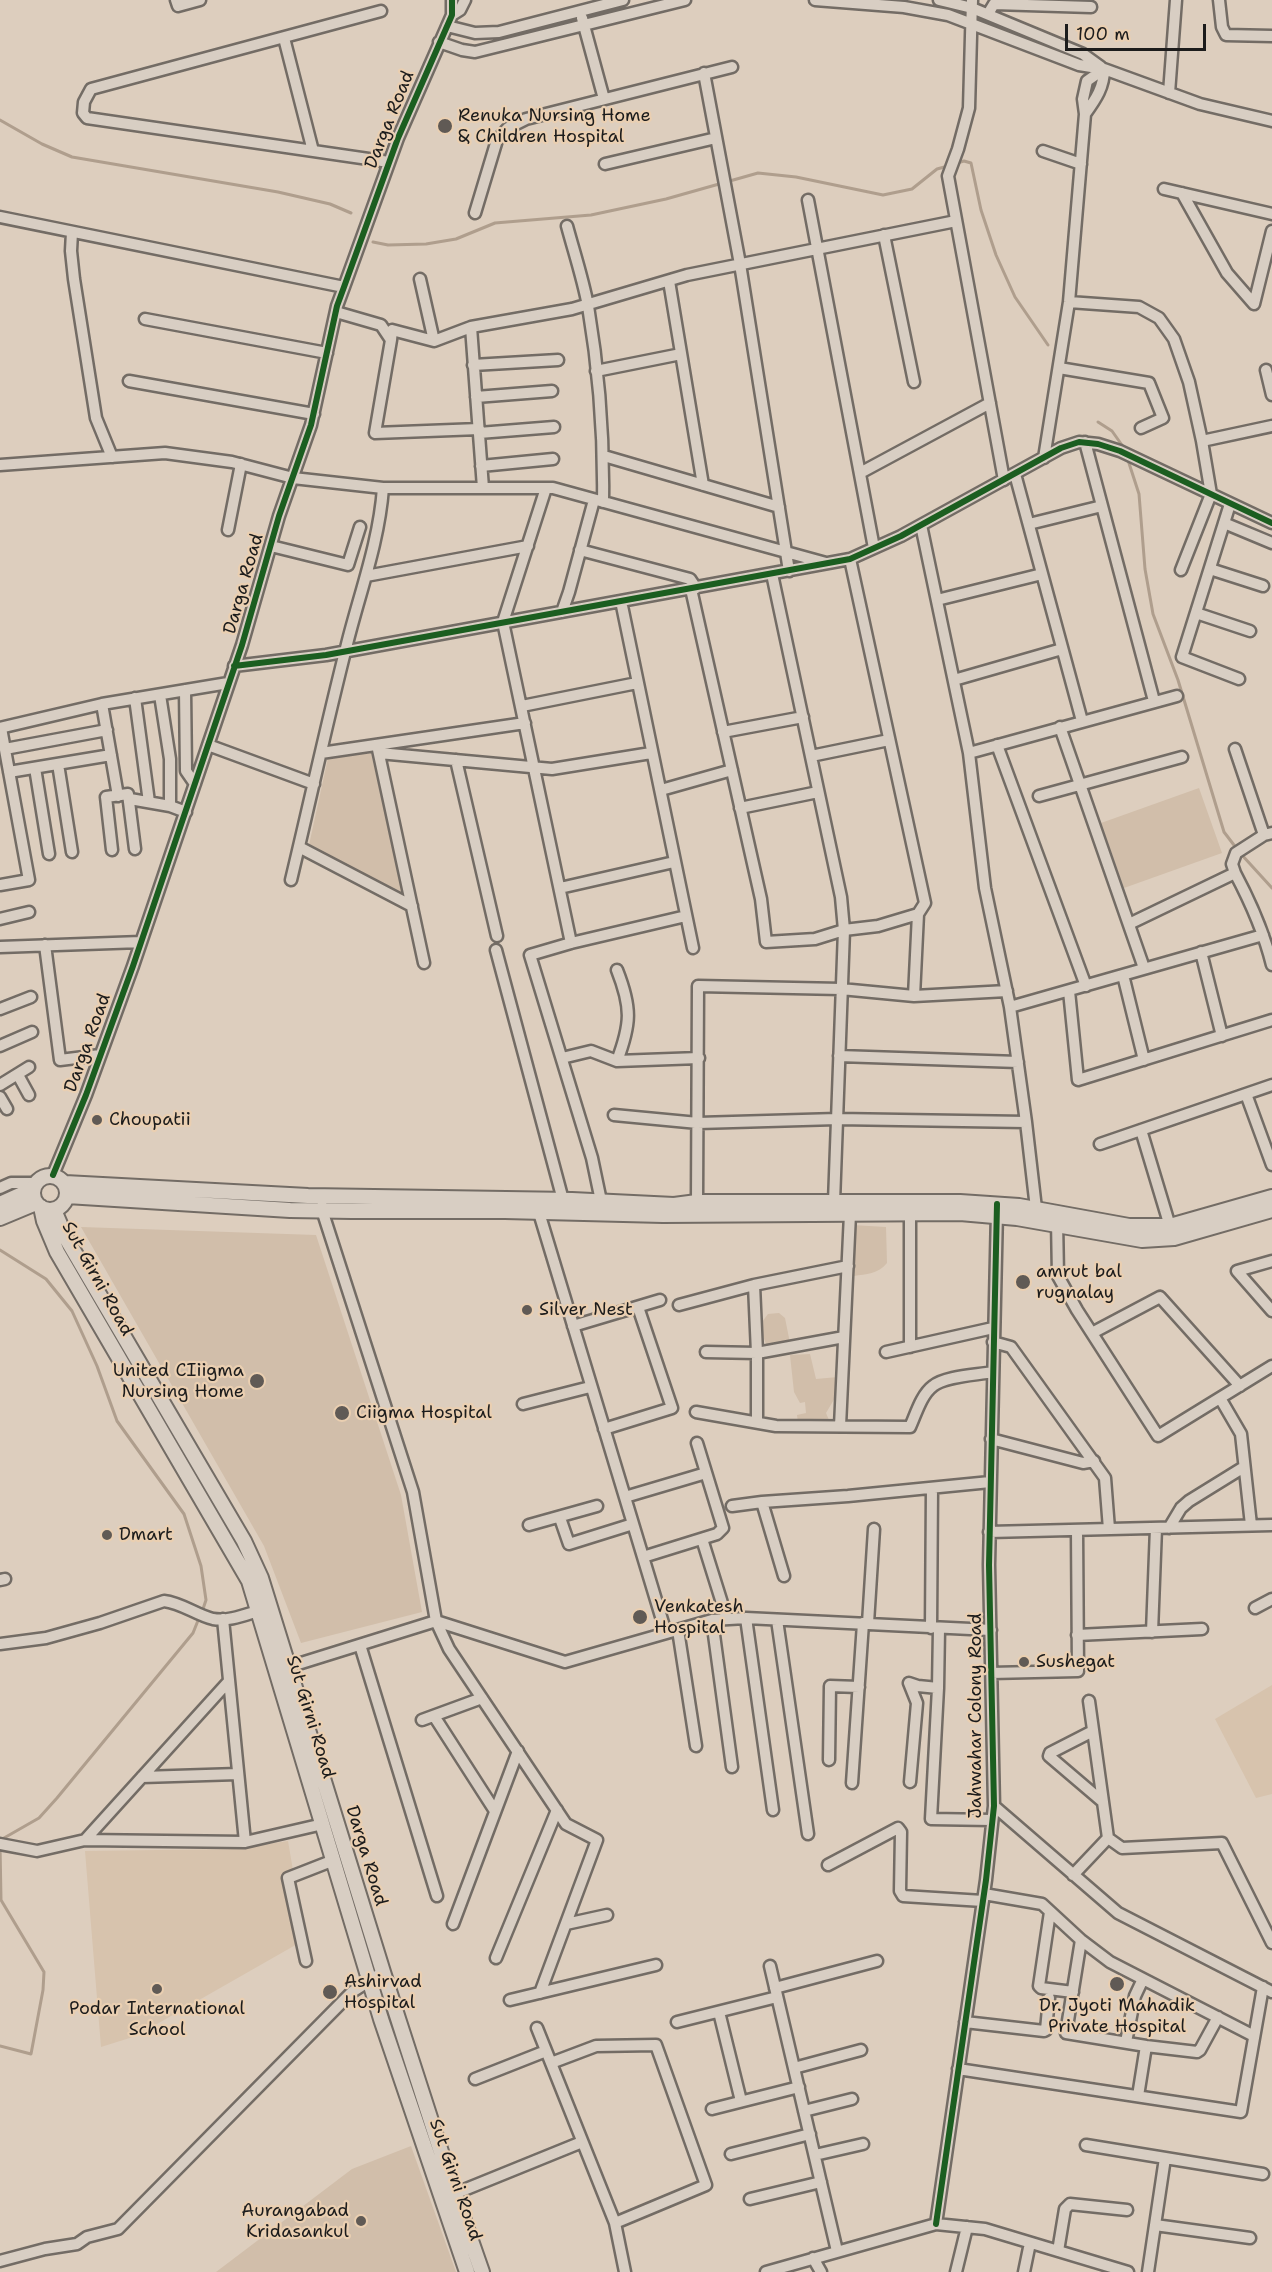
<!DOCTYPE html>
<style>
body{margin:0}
#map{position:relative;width:1272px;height:2272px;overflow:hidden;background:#ddcebe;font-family:"Shantell Sans",sans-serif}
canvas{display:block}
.scale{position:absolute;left:1065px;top:24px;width:141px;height:27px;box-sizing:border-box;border:3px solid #1c1c1c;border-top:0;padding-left:8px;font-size:18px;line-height:21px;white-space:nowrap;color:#1c1c1c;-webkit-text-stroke:4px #eacfb1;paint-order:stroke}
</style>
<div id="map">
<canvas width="1272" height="2272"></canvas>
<div class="scale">100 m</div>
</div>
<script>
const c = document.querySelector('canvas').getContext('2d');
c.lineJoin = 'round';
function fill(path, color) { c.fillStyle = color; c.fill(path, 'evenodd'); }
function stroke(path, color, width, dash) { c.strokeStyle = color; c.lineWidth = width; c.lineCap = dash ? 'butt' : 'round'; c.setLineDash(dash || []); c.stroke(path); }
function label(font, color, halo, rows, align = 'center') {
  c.font = font + ' "Shantell Sans",sans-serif'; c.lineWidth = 4.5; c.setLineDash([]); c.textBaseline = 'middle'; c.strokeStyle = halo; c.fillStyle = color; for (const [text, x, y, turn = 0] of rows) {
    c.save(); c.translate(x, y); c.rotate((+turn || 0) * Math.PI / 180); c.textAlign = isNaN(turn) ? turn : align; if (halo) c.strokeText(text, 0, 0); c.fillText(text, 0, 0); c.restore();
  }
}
fill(new Path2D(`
 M1272 1685V1794L1256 1798 1215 1719Z
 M288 1841 296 1888 299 1943 136 2036 101 2047 85 1851 233 1849Z`), '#d7c3ad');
fill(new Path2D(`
 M371 753 404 896 309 845 328 758Z
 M1199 788 1222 853 1124 888 1101 823Z
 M852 1225 886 1227 887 1263C878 1274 866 1274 854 1276V1233Z
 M81 1227 316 1235 401 1495 422 1612 301 1643 264 1546Z
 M779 1313 785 1318 790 1343 768 1349 759 1326 768 1314Z
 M810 1354 816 1379 838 1377 839 1391 826 1413 829 1420 810 1424 798 1423 797 1415 806 1413 805 1402 800 1403 794 1392 790 1355Z
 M411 2146 456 2272H216L352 2169Z`), '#d1beaa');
stroke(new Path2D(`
 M0 120 42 144 72 157 278 192 330 204 351 213
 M957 163 964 161 971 163 981 210 996 255 1015 297 1048 345
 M373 242 388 245 426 244 456 239 495 223 591 215 666 199 758 173 796 177 883 195 912 189 937 169 948 166
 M1098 422 1112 431 1124 448
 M1127 457 1139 494 1145 569 1153 614 1178 680 1224 832 1237 849
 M1241 854 1272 888
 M0 1250 46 1279 72 1311 97 1366 117 1421 184 1514 201 1566 206 1600 202 1612
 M0 2046 31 2054 43 1990 44 1972 1 1900 0 1845 4 1838 39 1818 57 1798 193 1633 199 1618`), '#af9e8d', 3);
const minor = new Path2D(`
 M176 0 178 6 200 0
 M815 0 904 7 948 15 1079 65 1104 69 1200 104 1272 121
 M939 0 972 8 1083 54 1101 67
 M972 0 969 108 958 149 948 176 1004 480
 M1219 0 1222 27 1226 35 1272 36
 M381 11 91 89 84 102 83 113 87 118 389 162
 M988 14 994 4 1091 7
 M452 15 460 10 465 0
 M582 18 604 99
 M447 26 475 33 499 32 623 0
 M284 38 313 151
 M439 42 462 50 475 52 685 0
 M704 73 740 264 789 571
 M1169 93 1176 0
 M1085 114C1096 99 1104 87 1104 69
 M1043 151 1081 164
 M605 164 716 138
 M1164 189 1272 214
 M1182 193 1227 273 1254 304
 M808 200 874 548
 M475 213 497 140 508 128 526 119 732 67
 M0 217 344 287
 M567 226C574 252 583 279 588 306 599 371 604 437 603 502
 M72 232 71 251 74 279 96 418 112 457
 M884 235 914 382
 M420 279 434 341
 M669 281 703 485
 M1069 302 1139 307 1159 318 1174 339 1189 382 1202 441 1211 494 1181 570
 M1254 304 1272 231
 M336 312 381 325 391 340 392 330 434 341 471 327 572 309 687 275 956 221
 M145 319 327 353
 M471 327 483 488
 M391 340 375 433 479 429
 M473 365 558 360
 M1059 368 1149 383 1163 418 1141 428
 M1266 370 1272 395
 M596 371 681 354
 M129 381 314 414
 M476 397 552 391
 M479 433 554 427
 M1202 441 1272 426
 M1085 442 1154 701
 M604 456 779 507
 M1044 458 1069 302 1085 114 1083 99 1087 81 1104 69
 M0 465 165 453 232 462 293 478 383 488H553L826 563
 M481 466 553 459
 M860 473 990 403
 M1015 474 1082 721
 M546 488 503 622 571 943
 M1230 504 1182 657 1239 679
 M1224 523 1272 543
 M1029 524 1102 506
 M921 525 969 753 985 888 1010 1007 1026 1122 1037 1217
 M228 530 241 464
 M271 546 348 565 360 527
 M580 550 690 579 696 588
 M1210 569 1263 586
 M772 574 841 897 844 930 834 1202
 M366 576 528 546
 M691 589 761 899 766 942 815 939 844 930 878 926 918 914 925 903 850 559
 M937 600 1042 574
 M621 601 693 948
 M562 612 569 592 594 500
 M1196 613 1250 631
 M234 666 326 655 850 559 901 536 1061 448 1079 442 1098 444 1120 451 1272 523
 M954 680 1062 649
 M185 690 186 771 195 784
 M160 695 170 759V806
 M135 698 149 802
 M102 704 118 796
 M522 706 637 683
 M1060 727 1144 968
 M0 728 102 704 228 683
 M723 732 803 717
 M208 745 314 784
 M377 745 424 963
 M997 745 1086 986
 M5 749 107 730
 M1235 749 1264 835 1272 833
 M321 753 525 723
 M379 753 552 769 651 753
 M969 753 1177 696
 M811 756 889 740
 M456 760 497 936
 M58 764 72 852
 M35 768 49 854
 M9 772 111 755
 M661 790 732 770
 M1039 796 1182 757
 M130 799 170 806 186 812
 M740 808 818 792
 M299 847 412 906
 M112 850 106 797 128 794 135 849
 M1235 873 1232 864 1236 853 1264 835
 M291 880C310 801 327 722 347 644 360 592 379 542 383 488
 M0 885 29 880 1 728
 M560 888 674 862
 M0 919 29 912
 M1129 924 1235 873C1251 903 1264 933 1272 965
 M45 945 60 1060 100 1055
 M0 947 141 942
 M496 950 563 1200
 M1201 952 1222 1036
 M1123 975 1144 1060
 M1069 991 1078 1080 1272 1020
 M914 996 918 914
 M1010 1007 1263 935
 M0 1009 31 997
 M0 1046 32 1032
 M839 1056 1018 1062
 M562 1058 591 1051 617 1061 699 1058
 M617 1061C631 1024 632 1008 617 970
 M18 1075 29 1095
 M0 1085 29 1067
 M1246 1094 1272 1165
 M0 1097 7 1109
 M614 1115 698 1123 837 1119 1026 1122
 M1141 1130 1172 1233
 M1100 1144 1272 1085
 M53 1175 86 1095 133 966 242 645 279 516 311 425 337 306 344 287 398 138 452 15V0
 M0 1188 11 1183H36
 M601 1201 592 1158 530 955 571 943 686 916
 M697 1202 698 986 841 989 914 996 1007 991
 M322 1206V1210L413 1492 436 1621 449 1649 566 1824 597 1840 540 1993
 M537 1206 666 1633
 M910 1214V1347
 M1057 1220 1058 1276 1077 1310 1158 1436 1272 1366
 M1272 1261 1237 1271 1272 1311
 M754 1285 757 1353V1422
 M679 1305 754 1285 848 1266
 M573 1326 660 1300
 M1092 1333 1160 1297 1240 1386
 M993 1342 1011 1347 1105 1478 1109 1529
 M706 1352 757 1353 844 1337
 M886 1352 993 1328
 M1220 1398 1241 1434 1251 1525
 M523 1404 590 1387
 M696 1412 776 1426 910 1427C916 1414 921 1395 933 1386 945 1376 977 1375 992 1372
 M840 1426 850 1214
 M604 1429 672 1408 638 1307
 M991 1439 1083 1463 1094 1461
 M625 1497 706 1473
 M762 1502 784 1576
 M732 1506 762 1502 848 1496 990 1482
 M560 1518 569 1544 633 1524
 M529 1525 597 1506
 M1169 1528 1181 1508 1189 1501 1244 1467
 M989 1532 1272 1525
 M702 1539 727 1619
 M643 1557 717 1534 723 1528 697 1443
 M0 1580 5 1579
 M1255 1608 1272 1599
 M746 1618 773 1810
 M223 1619 245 1842
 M712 1620 732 1767
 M777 1620 808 1834
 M868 1623 874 1529
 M931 1628 932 1488
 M939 1629 938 1688 931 1819 992 1820
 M678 1630 696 1746
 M1152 1632 1156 1528
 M1077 1635 1202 1629
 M0 1644 46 1638 100 1623 164 1601C182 1603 196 1615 213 1619 230 1622 249 1613 265 1609
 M360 1645 437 1896
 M282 1669 436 1621 565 1662 712 1620 746 1618 991 1630
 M991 1673 1078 1671 1077 1530
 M434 1716 495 1811
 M422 1720 482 1698
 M1093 1731 1050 1753 1049 1756 1103 1802
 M829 1760 830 1686 859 1687
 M142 1777 238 1774
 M910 1782 917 1703 909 1683 918 1686 938 1688
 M852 1783 863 1623
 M994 1806 1118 1913 1272 1992
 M1108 1838 1122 1848 1222 1843 1272 1943
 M85 1840 229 1681
 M0 1844 37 1851 85 1840 245 1842 323 1824
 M828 1865 898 1828 901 1832 900 1891 903 1896 983 1901
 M1073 1875 1108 1838 1089 1701
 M984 1894 1042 1904 1081 1940 1110 1962 1254 2036
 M1050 1912 1039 1986 1041 1988 1073 1992
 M453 1924 518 1751
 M566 1924 607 1915
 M1081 1940 1066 2033 1146 2046 1138 2096
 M496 1958 557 1810
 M306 1961 288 1878 334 1860
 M770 1966 837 2251
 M775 1988 877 1961
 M510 2000 656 1965
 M719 2012 741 2101
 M677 2022 777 1997
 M965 2022 1044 2031 1046 2030 1049 1998
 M537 2028 615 2223 625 2272
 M1126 2042 1135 1996 1143 1979
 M1146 2046 1197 2052 1200 2050 1218 2017
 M551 2063 596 2046 656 2045 706 2185 615 2223
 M794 2068 861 2050
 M958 2069 1241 2112 1263 1987
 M475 2079 546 2051
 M712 2109 799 2087
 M804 2111 852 2099
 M1086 2145 1263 2174
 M731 2154 810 2134
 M815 2155 863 2144
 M449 2196 582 2142
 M750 2199 821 2182
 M936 2224 986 1880 994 1806 989 1565 997 1211
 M1155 2225 1250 2238
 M1058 2251 1065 2209 1070 2204 1127 2210
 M813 2258 821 2272
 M0 2261 45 2249 77 2244 87 2237 118 2229 352 1992 383 1972
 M766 2272 936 2224 985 2229 1128 2272
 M956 2272 967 2227
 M1024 2272 1030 2243
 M1148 2272 1165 2158`);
const major = new Path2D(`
 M33 1193a17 17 0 1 1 34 0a17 17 0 1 1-34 0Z
 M65 1183 308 1196 572 1200 674 1205 697 1202H960L1019 1206 1129 1226H1170L1272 1197
 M67 1196 290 1210 352 1211H505L663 1215 960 1213 1017 1218 1142 1240 1174 1238 1272 1210
 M0 1204 33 1189
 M41 1207 44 1221 57 1252 249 1581 381 2019 467 2272
 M54 1210 66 1238 244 1541 261 1578 383 1972 453 2189 482 2272
 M0 1218 36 1203`);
stroke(minor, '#736c65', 15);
stroke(major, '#736c65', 18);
stroke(minor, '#d8cec3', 10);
stroke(major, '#d8cec3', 14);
stroke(new Path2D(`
 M234 666 326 655 850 559 901 536 1061 448 1079 442 1098 444 1120 451 1272 523
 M53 1175 86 1095 133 966 242 645 279 516 311 425 337 306 344 287 398 138 452 15V0
 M936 2224 986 1880 994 1806 989 1565 997 1204`), '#1b5e20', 6);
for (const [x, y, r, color] of [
 [445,126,8,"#605a55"],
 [97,1120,6,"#605a55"],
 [1023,1282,8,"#605a55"],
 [527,1310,6,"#605a55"],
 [257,1381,8,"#605a55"],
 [342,1413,8,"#605a55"],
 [107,1535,6,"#605a55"],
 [640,1617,8,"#605a55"],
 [1024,1662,6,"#605a55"],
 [1117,1984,8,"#605a55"],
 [157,1989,6,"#605a55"],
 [330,1992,8,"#605a55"],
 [361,2221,6,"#605a55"]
]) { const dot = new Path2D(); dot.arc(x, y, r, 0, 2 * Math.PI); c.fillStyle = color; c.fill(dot); stroke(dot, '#eacfb1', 2); }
label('18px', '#1c1c1c', '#eacfb1', [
 ["Renuka Nursing Home",458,116],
 ["& Children Hospital",458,137],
 ["Choupatii",109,1120],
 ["amrut bal",1036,1272],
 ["rugnalay",1036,1293],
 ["Silver Nest",539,1310],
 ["United CIiigma",244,1371,"right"],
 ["Nursing Home",244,1392,"right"],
 ["Ciigma Hospital",356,1413],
 ["Dmart",119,1535],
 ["Venkatesh",654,1607],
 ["Hospital",654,1628],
 ["Sushegat",1036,1662],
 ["Ashirvad",344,1982],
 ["Hospital",344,2003],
 ["Dr. Jyoti Mahadik",1117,2006,"center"],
 ["Private Hospital",1117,2027,"center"],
 ["Podar International",157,2009,"center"],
 ["School",157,2030,"center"],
 ["Aurangabad",349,2211,"right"],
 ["Kridasankul",349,2232,"right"]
], 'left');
label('18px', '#1c1c1c', '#eacfb1', [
 ["Darga Road",390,120,-68],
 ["Darga Road",244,584,-74],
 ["Darga Road",88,1043,-70],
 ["Sut Girni Road",97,1279,61],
 ["Jahwahar Colony Road",976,1716,-90],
 ["Sut Girni Road",310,1717,73],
 ["Darga Road",366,1856,73],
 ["Sut Girni Road",455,2180,71]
]);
</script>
